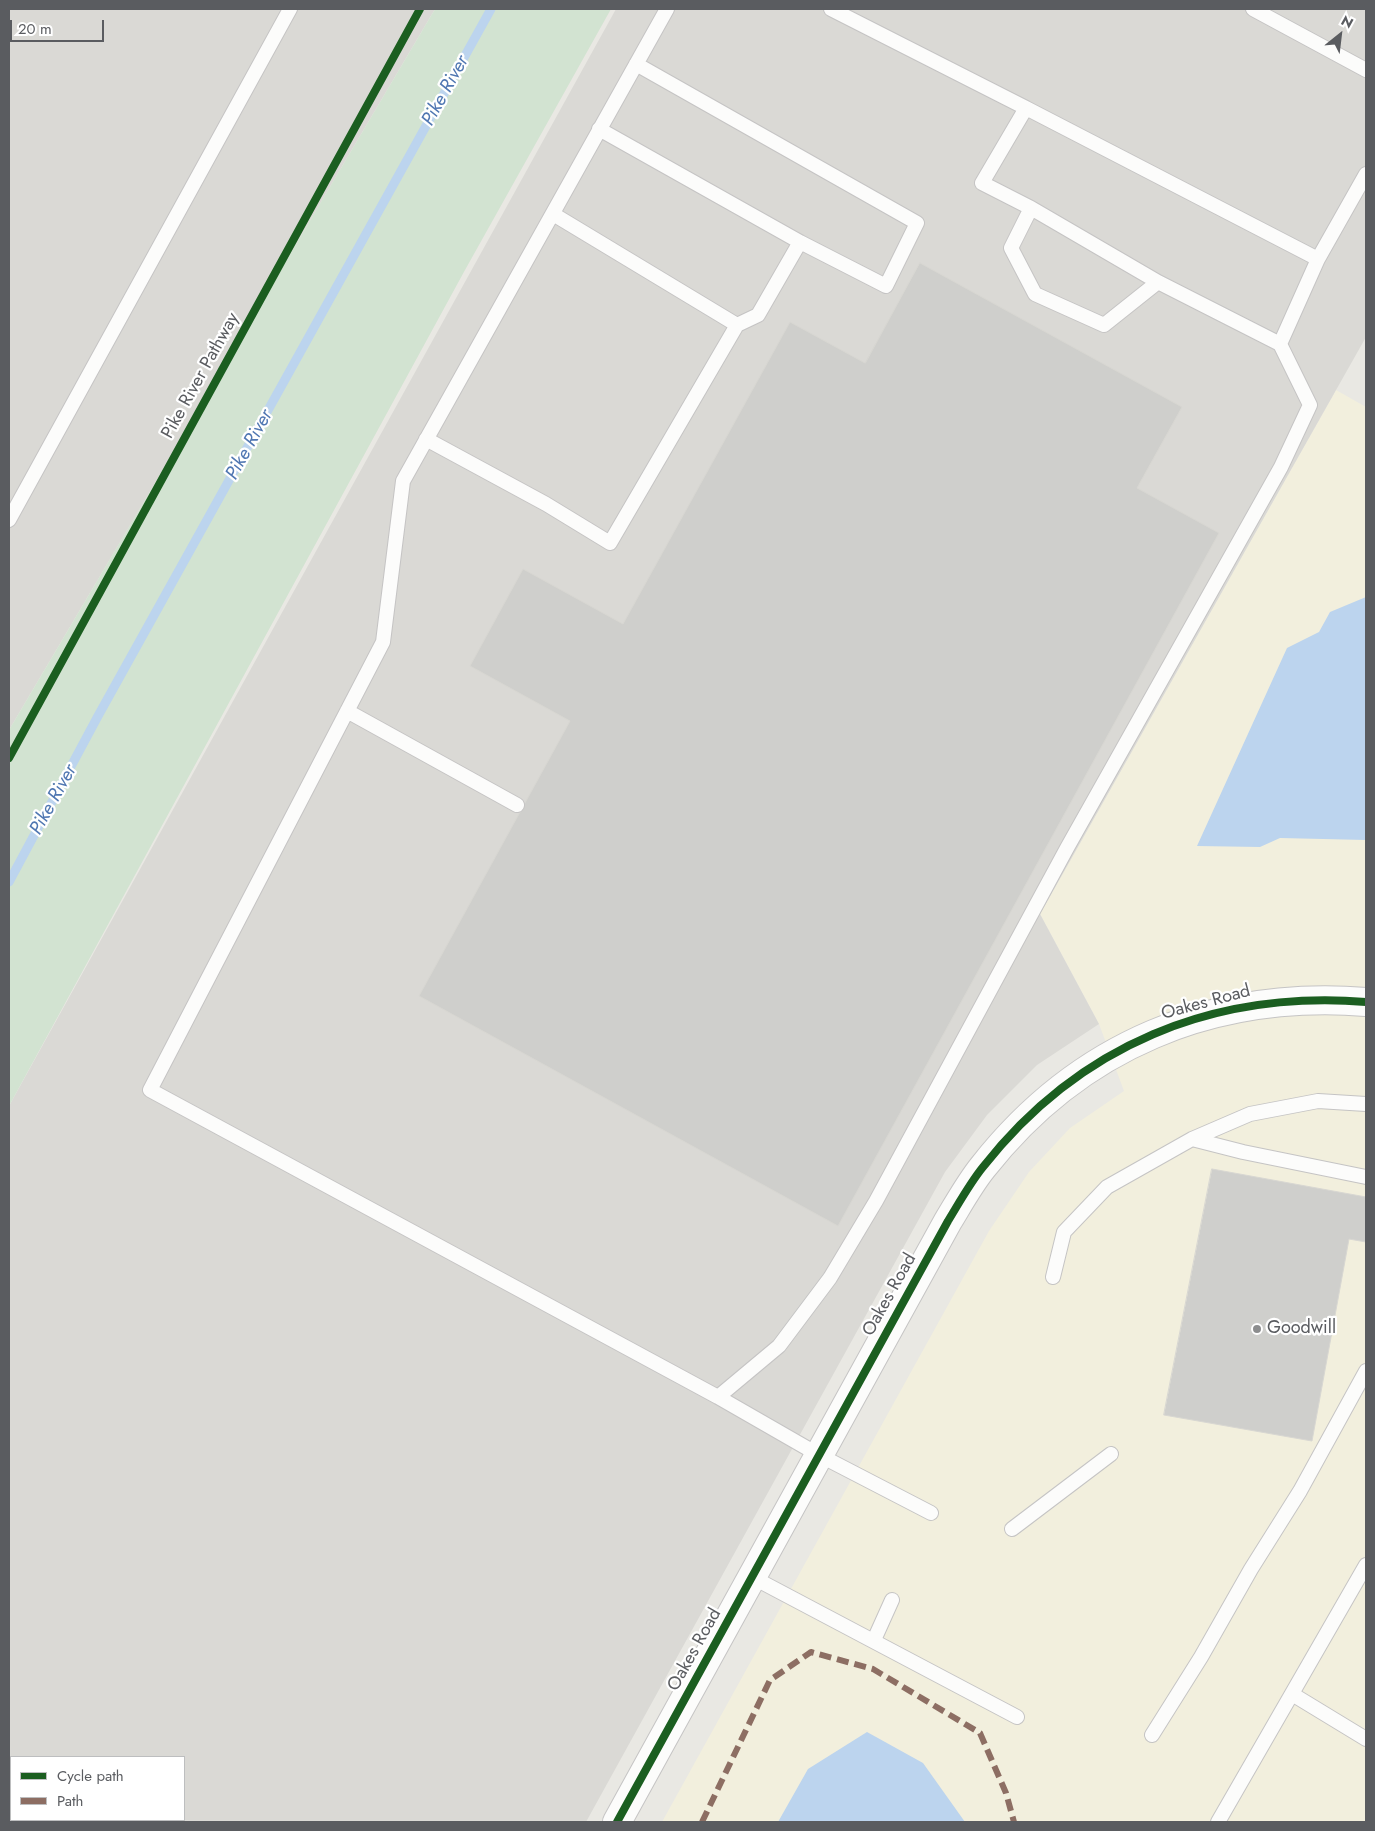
<!DOCTYPE html>
<style>
body{margin:0}
#map{position:relative;width:1375px;height:1831px;overflow:hidden;background:#e9e8e3;font-family:Jost,sans-serif}
canvas{display:block}
.frame{position:absolute;inset:0;border:10px solid #5a5c60;pointer-events:none}
.legend{position:absolute;left:10px;top:1756px;width:175px;height:65px;box-sizing:border-box;background:#fff;border:1px solid #bdbebf;margin:0;padding:6px 9px;list-style:none;font-size:15px;color:#5a5c60}
.legend li{display:flex;align-items:center;gap:10px;height:25px}
.legend b{width:25px;border:1px solid #bdbebf}
.north{position:absolute;left:1315px;top:10px;width:50px;height:50px;-webkit-text-stroke:4px #fff;paint-order:stroke;rotate:29deg;font-size:14px;font-weight:700;line-height:20px;text-align:center;color:#5a5c60}
.north::after{content:'';display:block;margin:auto;width:18px;height:22px;background:#5a5c60;clip-path:polygon(50% 0,100% 100%,50% 72%,0 100%)}
.scale{position:absolute;left:10px;top:20px;width:94px;height:22px;box-sizing:border-box;border:2px solid #5a5c60;border-top:0;padding-left:6px;font-size:15px;line-height:18px;white-space:nowrap;color:#5a5c60;-webkit-text-stroke:4px #fff;paint-order:stroke}
</style>
<div id="map">
<canvas width="1375" height="1831"></canvas>
<div class="frame"></div>
<ul class="legend">
<li><b style="height:6px;background:#1b5e20"></b>Cycle path</li>
<li><b style="height:6px;background:#8d6e63"></b>Path</li>
</ul>
<div class="north">N</div>
<div class="scale">20 m</div>
</div>
<script>
const c = document.querySelector('canvas').getContext('2d');
c.lineJoin = 'round';
function fill(path, color) { c.fillStyle = color; c.fill(path, 'evenodd'); }
function stroke(path, color, width, dash) { c.strokeStyle = color; c.lineWidth = width; c.lineCap = dash ? 'butt' : 'round'; c.setLineDash(dash || []); c.stroke(path); }
function label(font, color, halo, rows, align = 'center') {
  c.font = font + ' Jost,sans-serif'; c.lineWidth = 4.5; c.setLineDash([]); c.textBaseline = 'middle'; c.strokeStyle = halo; c.fillStyle = color; for (const [text, x, y, turn = 0] of rows) {
    c.save(); c.translate(x, y); c.rotate((+turn || 0) * Math.PI / 180); c.textAlign = isNaN(turn) ? turn : align; if (halo) c.strokeText(text, 0, 0); c.fillText(text, 0, 0); c.restore();
  }
}
fill(new Path2D(`
 M1336 390 1366 407V1822H662L989 1231 1029 1172 1070 1128 1124 1091 1099 1024 1040 914Z`), '#f2efdd');
fill(new Path2D(`
 M9 9H435L9 730Z
 M616 9H1366V337L1040 914 1099 1024 1037 1065 987 1115 945 1172 586 1822H9V1106ZM11 1757H184V1820H11Z`), '#dad9d5');
fill(new Path2D(`
 M435 9H611L465 270 9 1106V730Z`), '#d2e3d1');
fill(new Path2D(`
 M1366 597V840L1280 838 1260 847 1197 846 1287 648 1319 632 1330 612Z
 M867 1732 923 1763 965 1822H778L808 1769Z`), '#bcd4ee');
stroke(new Path2D(`
 M9 882 98 716 491 9`), '#bcd4ee', 9);
const building = new Path2D(`
 M920 263 1182 407 1137 488 1219 533 838 1226 419 996 570 721 470 666 523 569 623 624 790 322 865 363Z
 M1212 1169 1366 1197V1242L1349 1239 1312 1441 1164 1415Z`);
fill(building, '#cfcfcc');
stroke(building, '#d8d7d2', 1);
const service = new Path2D(`
 M667 9 403 481 383 642 150 1090 718 1397 819 1455 931 1513
 M831 9 1026 108
 M1253 9 1366 70
 M636 64 917 223 886 286 800 242
 M1031 208 1158 282
 M553 214 737 325
 M1280 344 1158 282 1104 325 1035 294 1011 248 1031 208 982 183 1026 108 1318 259
 M426 439 546 504 610 543 737 325 758 315 800 242 599 129
 M9 520 290 9
 M347 711 517 805
 M1192 1139 1243 1152 1366 1177
 M1053 1277 1064 1232 1107 1187 1192 1139 1250 1114 1318 1101 1366 1104
 M718 1397 779 1346 830 1278 876 1201 1067 848 1281 467 1310 405 1280 344 1318 259 1366 174
 M1012 1529 1111 1454
 M752 1577 1017 1717
 M874 1640 892 1600
 M1292 1694 1366 1739
 M1152 1735 1201 1657 1251 1569 1300 1491 1366 1371
 M1218 1822 1366 1565`);
const minor = new Path2D(`
 M617 1822 948 1221C959 1203 970 1183 983 1167 1079 1045 1213 990 1366 1002`);
stroke(service, '#c5c4c4', 16);
stroke(minor, '#c5c4c4', 30);
stroke(service, '#fcfcfb', 14);
stroke(minor, '#fcfcfb', 28);
stroke(new Path2D(`
 M702 1822 770 1680 811 1652 873 1669 980 1733 1006 1793 1014 1822`), '#8d6e63', 6, [12, 6]);
stroke(new Path2D(`
 M9 758 420 9
 M617 1822 948 1221C959 1203 970 1183 983 1167 1079 1045 1213 990 1366 1002`), '#1b5e20', 8);
for (const [x, y, r, color] of [
 [1257,1329,5,"#8c8d8e"]
]) { const dot = new Path2D(); dot.arc(x, y, r, 0, 2 * Math.PI); c.fillStyle = color; c.fill(dot); stroke(dot, '#fff', 2); }
label('18px', '#5a5c60', '#fff', [
 ["Pike River Pathway",201,376,-61],
 ["Oakes Road",1206,1003,-15],
 ["Oakes Road",890,1295,-61],
 ["Oakes Road",695,1650,-61]
]);
label('18px', '#5a5c60', '#fff', [
 ["Goodwill",1267,1329]
], 'left');
label('italic 19px', '#5077b2', '#fff', [
 ["Pike River",446,91,-61],
 ["Pike River",250,445,-61],
 ["Pike River",54,800,-61]
]);
</script>
